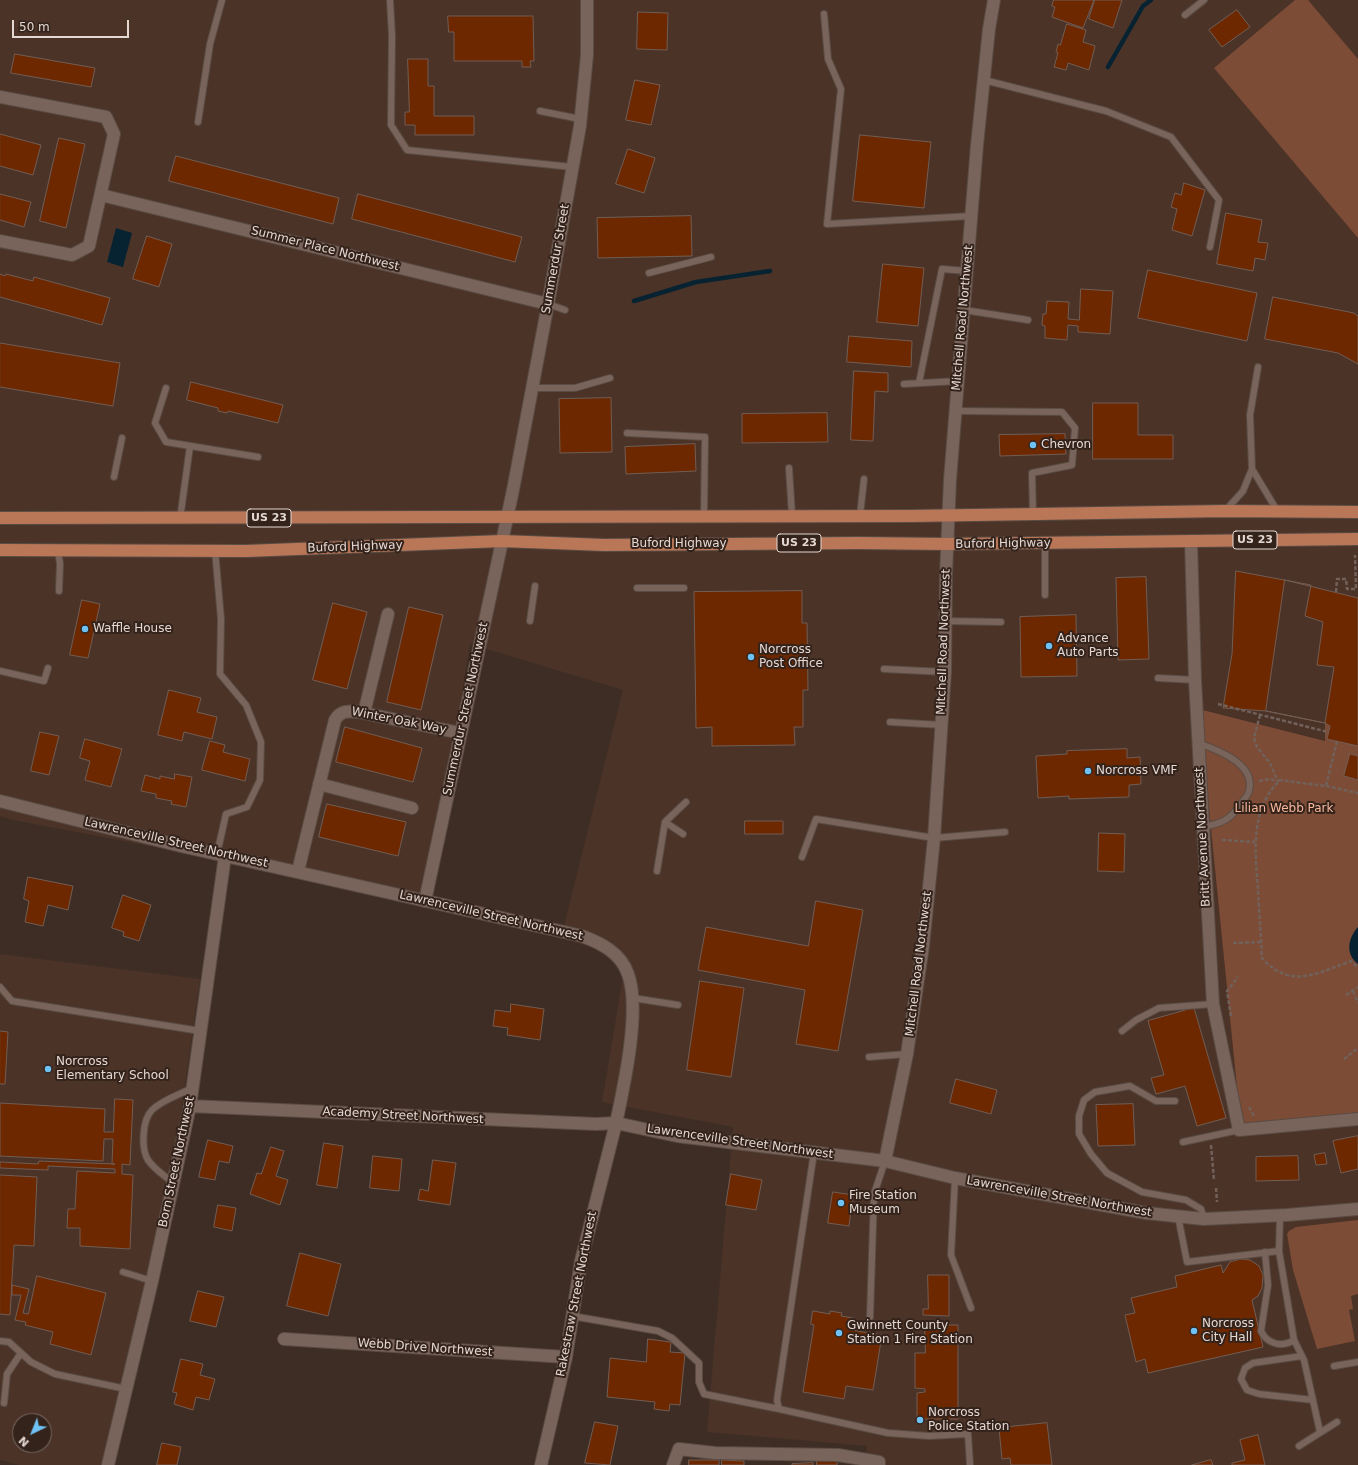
<!DOCTYPE html>
<style>
body{margin:0}
#map{position:relative;width:1358px;height:1465px;overflow:hidden;background:#3e2d25;font-family:"DejaVu Sans",sans-serif}
canvas{display:block}
.north{position:absolute;left:12px;top:1413px;width:40px;height:40px;box-sizing:border-box;background:#34231b;border:1px solid #7a6b65;border-radius:50%;rotate:223deg;font-size:11px;font-weight:700;line-height:16px;text-align:center;color:#e4d8d3}
.north::after{content:'';display:block;margin:auto;width:14px;height:18px;background:#6fc2f4;clip-path:polygon(50% 0,100% 100%,50% 72%,0 100%)}
.scale{position:absolute;left:12px;top:20px;width:117px;height:18px;box-sizing:border-box;border:2px solid #e4d8d3;border-top:0;padding-left:5px;font-size:12px;line-height:14px;white-space:nowrap;color:#e4d8d3;-webkit-text-stroke:3px #34231b;paint-order:stroke}
</style>
<div id="map">
<canvas width="1358" height="1465"></canvas>
<div class="north">N</div>
<div class="scale">50 m</div>
</div>
<script>
const c = document.querySelector('canvas').getContext('2d');
c.lineJoin = 'round';
function fill(path, color) { c.fillStyle = color; c.fill(path, 'evenodd'); }
function stroke(path, color, width, dash) { c.strokeStyle = color; c.lineWidth = width; c.lineCap = dash ? 'butt' : 'round'; c.setLineDash(dash || []); c.stroke(path); }
function label(font, color, halo, rows, align = 'center') {
  c.font = font + ' "DejaVu Sans",sans-serif'; c.lineWidth = 4; c.setLineDash([]); c.textBaseline = 'middle'; c.strokeStyle = halo; c.fillStyle = color; for (const [text, x, y, turn = 0] of rows) {
    c.save(); c.translate(x, y); c.rotate((+turn || 0) * Math.PI / 180); c.textAlign = isNaN(turn) ? turn : align; if (halo) c.strokeText(text, 0, 0); c.fillText(text, 0, 0); c.restore();
  }
}
fill(new Path2D(`
 M0 0H1358V598L1353 596 1325 723V741L1200 709 1358 1115V1465H865L867 1446 707 1432 733 1127 602 1102 626 958 561 938 623 690 470 644 428 899 13 820 0 816Z
 M0 954 200 979 177 1140 107 1465H19L0 1460ZM20 1421H44V1445H20Z`), '#4b3328');
fill(new Path2D(`
 M1295 0H1308L1358 59V238L1214 68Z
 M1353 596 1358 598V1115L1241 1127 1199 709 1325 741V723Z
 M1358 1220V1294L1351 1296 1353 1309 1349 1310 1355 1341 1317 1349 1293 1270 1287 1234 1289 1231 1296 1227Z`), '#7c4c36');
fill(new Path2D(`
 M116 228 132 233 123 267 107 262Z
 M1358 927V964C1345 954 1348 938 1358 927Z`), '#072332');
stroke(new Path2D(`
 M1108 67 1143 6 1151 0
 M634 301 696 282 770 271`), '#072332', 4.5);
const building = new Path2D(`
 M1054 0H1094L1083 28 1052 17 1055 7 1052 6Z
 M1095 0H1122L1113 28 1089 19Z
 M1237 10 1250 27 1222 47 1209 30Z
 M638 12 668 13 667 50 637 49Z
 M448 16H533L534 61H530L531 67H522V61H454V32H449Z
 M1067 24 1086 30 1083 42 1095 46 1089 70 1068 63 1066 70 1054 67 1058 53 1056 52 1058 44 1060 45Z
 M15 54 95 68 91 87 11 73Z
 M408 59H428V86H434V116H474V135H415V125H405V112H409Z
 M635 80 660 85 651 125 626 120Z
 M0 134 41 145 33 175 0 166Z
 M860 135 931 142 924 208 853 201Z
 M59 138 85 144 66 228 40 221Z
 M628 149 655 158 644 193 616 184Z
 M176 156 339 198 333 224 169 181Z
 M1184 183 1205 190 1192 236 1172 230 1177 209 1171 207 1175 193 1181 195Z
 M0 194 31 202 24 227 0 220Z
 M358 194 522 237 515 262 352 219Z
 M1226 213 1262 220 1258 242 1268 243 1265 260 1255 258 1253 271 1217 264Z
 M691 216 692 256 598 258 597 218Z
 M147 236 172 244 159 287 133 279Z
 M883 264 924 268 918 326 877 322Z
 M1148 270 1257 293 1247 341 1138 318Z
 M0 274 5 276 6 274 33 281 34 277 110 298 102 325 0 297Z
 M1081 289 1113 291 1110 334 1078 332V326L1068 325 1067 340 1045 338V326L1042 325 1043 314H1046L1047 301 1069 302 1068 319 1079 320Z
 M1273 297 1354 313 1358 316V364L1338 353 1265 339Z
 M849 336 912 341 911 367 847 362Z
 M0 343 120 363 113 406 0 387Z
 M854 371 888 373V392L875 391 873 441 851 440Z
 M191 382 283 405 278 423 228 411 227 413 218 411V408L187 400Z
 M611 398 612 452 560 453 559 399Z
 M1093 403H1138V435H1173V459H1093Z
 M827 413 828 442 742 443V414Z
 M1065 434 1066 454 1000 456 999 435Z
 M695 444 696 471 626 474 625 447Z
 M1236 571 1311 585 1305 616 1323 622 1317 665 1334 667 1325 723 1266 711 1223 708 1232 654Z
 M1146 577 1149 659 1118 660 1116 578Z
 M1285 580 1358 598V746L1327 739 1330 726 1325 723 1266 711Z
 M802 591V623H807L808 690H803V727H794L795 745 712 746V727L696 728 694 592Z
 M82 600 100 604 88 658 70 655Z
 M333 603 367 612 347 689 313 680Z
 M409 607 443 615 421 710 387 702Z
 M1076 615 1077 676 1021 677 1020 617Z
 M169 690 201 698 197 712 217 717 212 739 184 732 182 741 158 735Z
 M345 727 422 748 413 782 336 762Z
 M40 732 59 736 49 775 31 771Z
 M85 739 122 749 111 787 85 780 90 761 80 758Z
 M210 741 225 745 223 752 250 759 245 781 202 770Z
 M1127 749V758L1140 757 1141 784 1129 785V797L1069 799V796L1038 798 1036 756 1067 754V751Z
 M1350 754 1358 756V780L1344 776Z
 M175 774 192 777 186 807 171 804 172 801 156 798V794L141 791 145 775 160 779V776L174 779Z
 M327 804 406 822 398 856 319 837Z
 M745 821H783V834H745Z
 M1099 833 1125 834 1124 872 1098 871Z
 M28 877 73 886 68 910 48 905 43 926 25 922 29 901 24 899Z
 M123 895 151 905 139 941 123 936 124 932 112 928Z
 M816 901 863 910 838 1051 796 1044 805 990 698 970 706 927 808 946Z
 M700 981 744 988 731 1077 687 1070Z
 M511 1004 544 1009 540 1040 507 1035 508 1028 493 1026 495 1010 510 1012Z
 M1194 1008 1226 1118 1197 1126 1185 1086 1156 1094 1151 1078 1164 1075 1148 1021Z
 M0 1031 8 1032 5 1084H0Z
 M956 1079 997 1090 991 1114 950 1103Z
 M115 1099 133 1100 130 1165 122 1164V1174L133 1175 130 1249 80 1246V1228H67L68 1209H75L77 1171 115 1173V1169L48 1166V1170L0 1168V1162L38 1164 39 1161 115 1164H112L113 1139H104L103 1161 0 1156V1103L105 1109 104 1132H113Z
 M1133 1104 1135 1145 1098 1146 1096 1105Z
 M1358 1136V1169L1341 1173 1333 1141Z
 M208 1140 233 1146 229 1163 219 1161 215 1180 199 1177Z
 M324 1143 343 1146 337 1188 317 1185Z
 M271 1147 284 1151 276 1176 288 1180 280 1205 250 1194 257 1173 261 1174Z
 M1325 1153 1327 1164 1316 1165 1314 1155Z
 M373 1156 402 1159 399 1191 370 1188Z
 M1298 1156 1299 1180 1256 1181V1157Z
 M433 1160 456 1163 450 1205 418 1200 420 1189 428 1191Z
 M731 1174 762 1180 756 1210 726 1205Z
 M0 1175 37 1177 34 1246 14 1245 10 1315 0 1314Z
 M833 1192 853 1195 849 1226 828 1223Z
 M218 1205 236 1208 232 1231 214 1227Z
 M300 1253 341 1264 328 1316 287 1306Z
 M1242 1259 1250 1260 1259 1266 1263 1275 1262 1288 1258 1296 1252 1300 1263 1347 1148 1373 1145 1359 1136 1362 1125 1315 1135 1313 1131 1298 1177 1287 1175 1276 1221 1265 1223 1273 1230 1262Z
 M928 1275H949V1316L923 1315V1309H928Z
 M37 1276 106 1293 91 1355 50 1344 53 1332 25 1325 26 1322 15 1320 21 1295H12V1285L29 1289 23 1313 28 1314Z
 M198 1291 224 1297 216 1327 190 1321Z
 M813 1311 830 1314V1311L842 1313 841 1316 853 1318 851 1330 882 1335 873 1390 846 1386 844 1399 803 1392 814 1325 811 1324Z
 M925 1325H958V1419H917V1393L925 1392V1389L915 1388V1353H925Z
 M648 1339 671 1342 670 1352 685 1353 680 1405 670 1404 669 1411 654 1409 655 1402 607 1397 610 1358 646 1362Z
 M181 1359 203 1364 200 1375 215 1379 209 1400 196 1397 193 1410 174 1404 177 1393 173 1392Z
 M595 1422 618 1426 610 1465 585 1463Z
 M1047 1423 1052 1465H1011L1010 1458 1002 1459 999 1428Z
 M1258 1435 1265 1465H1232V1463L1245 1460 1240 1440Z
 M162 1443 181 1447 177 1465H157Z
 M689 1460H719V1465H689Z
 M722 1460 744 1461V1465H722Z
 M817 1460H837V1465H817Z
 M1211 1460 1213 1465H1192Z
 M813 1463V1465H792V1464Z`);
fill(building, '#6d2800');
stroke(building, '#715d54', 1);
const lane = new Path2D(`
 M390 0 392 36 391 125 407 150 572 167
 M824 14 828 59 841 89 827 224 971 216
 M1185 15 1204 0
 M984 80 1106 111 1171 137 1219 200 1210 247
 M540 111 580 119
 M198 122 210 44 222 0
 M649 273 711 257
 M548 304 565 310
 M964 310 1028 320
 M919 383 942 269 967 271
 M904 384 958 381
 M166 388 155 423 166 442 258 457
 M532 388H575L610 378
 M956 411 1062 412 1075 428 1072 465 1032 473 1033 515
 M627 433 705 437 704 516
 M789 468 792 515
 M1252 469 1278 512
 M114 477 122 438
 M1225 511 1243 491 1252 469 1250 415 1258 367
 M860 515 864 479
 M180 519 190 446
 M1045 543V595
 M215 550 221 619 220 674 246 705 261 742 260 780 247 807 226 814 217 854
 M58 551 60 564 59 591
 M637 588H684
 M530 621 535 586
 M946 621 1001 622
 M884 669 945 672
 M0 671 44 681 48 668
 M1158 678 1195 680
 M890 722 942 725
 M1198 743C1218 750 1256 764 1249 791 1248 796 1243 800 1241 804 1229 821 1222 823 1203 827
 M665 822 683 834
 M802 857 816 819 934 838 1005 832
 M657 871 665 822 686 802
 M0 987 12 1001 200 1031
 M633 998 678 1005
 M1122 1031 1136 1020 1159 1008 1213 1004
 M869 1057 907 1054
 M1175 1101H1156L1130 1086 1095 1092 1084 1100 1079 1116V1134L1091 1154 1107 1173 1142 1192 1186 1200 1201 1209 1204 1219
 M1183 1142 1239 1130
 M814 1152 777 1400 779 1409 888 1433 929 1436 968 1434 970 1465
 M955 1178 951 1255 971 1308
 M173 1183C165 1176 154 1169 148 1160 141 1149 142 1120 152 1110 162 1100 179 1095 192 1088
 M1178 1216 1187 1262 1279 1251
 M1280 1216 1279 1251 1294 1340 1304 1360 1320 1432
 M1265 1252 1268 1285 1261 1331C1267 1344 1282 1348 1294 1340
 M123 1272 152 1281
 M572 1316 658 1331 672 1338 699 1363V1382L704 1394 779 1409
 M870 1317 874 1194 885 1161
 M0 1341 9 1342 31 1362 55 1374 126 1389
 M1302 1356 1253 1363 1245 1368 1241 1379 1247 1390 1259 1394 1313 1400
 M1334 1366 1358 1362
 M4 1403 7 1374 21 1353
 M1299 1446 1337 1422`);
const street = new Path2D(`
 M0 97 106 117 114 134 89 246 72 255 0 241
 M101 195 548 304
 M1191 541 1195 680 1213 1004 1239 1130 1358 1119
 M364 713 388 614
 M319 784 412 808
 M298 871 335 720C341 710 349 711 359 712L460 733
 M425 901 513 490 548 304 580 126 587 55V0
 M190 1106 596 1124 616 1123 581 1261 566 1357 541 1465
 M284 1339 566 1357
 M108 1465 152 1281 190 1106 225 856
 M673 1465 679 1449 715 1453 838 1455 879 1462V1465`);
const secondary = new Path2D(`
 M0 801 181 846 582 936C601 943 621 953 628 974 641 1009 624 1086 616 1123L677 1136 885 1161 955 1178 1146 1213 1204 1219 1287 1215 1358 1209
 M885 1161 907 1054 923 946 934 838 945 672 946 574 950 480 977 145 989 29 994 0`);
const primary = new Path2D(`
 M0 518 911 516 1225 511 1358 512
 M0 550 246 551 502 541 604 545 858 543 947 544 1358 539`);
stroke(lane, '#5a4c44', 8);
stroke(street, '#5a4c44', 14);
stroke(secondary, '#5a4c44', 14);
stroke(primary, '#5a4c44', 14);
stroke(new Path2D(`
 M1336 592 1337 579H1346L1347 589H1356L1355 555
 M1218 704 1328 732
 M1260 715 1254 738 1257 747 1270 763 1278 782
 M1337 741 1326 786 1280 780C1250 809 1255 851 1258 890 1259 912 1261 935 1262 958 1290 990 1318 973 1351 961L1358 968
 M1259 781 1271 779 1277 782
 M1326 786 1358 793
 M1222 840 1255 842
 M1233 943 1261 942
 M1353 991 1358 1003
 M1346 995 1358 987
 M1231 1016 1227 991 1238 977
 M1344 1059 1358 1048
 M1249 1107 1254 1116
 M1211 1145 1214 1180
 M1216 1188 1217 1202`), '#71615a', 2.5, [4, 2]);
stroke(lane, '#79645c', 6);
stroke(street, '#79645c', 12);
stroke(secondary, '#79645c', 12);
stroke(primary, '#ba7758', 12);
for (const [x, y, r, color] of [
 [1033,445,4,"#6fc2f4"],
 [85,629,4,"#6fc2f4"],
 [1049,646,4,"#6fc2f4"],
 [751,657,4,"#6fc2f4"],
 [1088,771,4,"#6fc2f4"],
 [48,1069,4,"#6fc2f4"],
 [841,1203,4,"#6fc2f4"],
 [1194,1331,4,"#6fc2f4"],
 [839,1333,4,"#6fc2f4"],
 [920,1420,4,"#6fc2f4"]
]) { const dot = new Path2D(); dot.arc(x, y, r, 0, 2 * Math.PI); c.fillStyle = color; c.fill(dot); stroke(dot, '#34231b', 1.5); }
for (const [x, y, w] of [
 [269,518,44],
 [1255,540,44],
 [799,543,44]
]) { const box = new Path2D(); box.roundRect(x - w / 2, y - 9, w, 18, 3); c.fillStyle = '#34231b'; c.fill(box); stroke(box, '#e4d8d3', 1); }
label('bold 11px', '#e4d8d3', null, [
 ["US 23",269,518],
 ["US 23",1255,540],
 ["US 23",799,543]
]);
label('12px', '#e4d8d3', '#34231b', [
 ["Summer Place Northwest",325,249,14],
 ["Summerdur Street",556,259,-80],
 ["Mitchell Road Northwest",963,318,-85],
 ["Buford Highway",679,544],
 ["Buford Highway",1003,544,-1],
 ["Buford Highway",355,547,-2],
 ["Mitchell Road Northwest",944,642,-88],
 ["Summerdur Street Northwest",466,709,-78],
 ["Winter Oak Way",399,721,11],
 ["Britt Avenue Northwest",1203,837,-93],
 ["Lawrenceville Street Northwest",176,843,13],
 ["Lawrenceville Street Northwest",491,916,13],
 ["Mitchell Road Northwest",919,964,-83],
 ["Academy Street Northwest",403,1116,3],
 ["Lawrenceville Street Northwest",740,1142,8],
 ["Born Street Northwest",177,1162,-78],
 ["Lawrenceville Street Northwest",1059,1197,10],
 ["Rakestraw Street Northwest",577,1294,-79],
 ["Webb Drive Northwest",425,1348,4]
]);
label('12px', '#e4d8d3', '#34231b', [
 ["Chevron",1041,445],
 ["Waffle House",93,629],
 ["Advance",1057,639],
 ["Auto Parts",1057,653],
 ["Norcross",759,650],
 ["Post Office",759,664],
 ["Norcross VMF",1096,771],
 ["Norcross",56,1062],
 ["Elementary School",56,1076],
 ["Fire Station",849,1196],
 ["Museum",849,1210],
 ["Norcross",1202,1324],
 ["City Hall",1202,1338],
 ["Gwinnett County",847,1326],
 ["Station 1 Fire Station",847,1340],
 ["Norcross",928,1413],
 ["Police Station",928,1427]
], 'left');
label('12px', '#f6b79b', '#34231b', [
 ["Lilian Webb Park",1284,809]
]);
</script>
